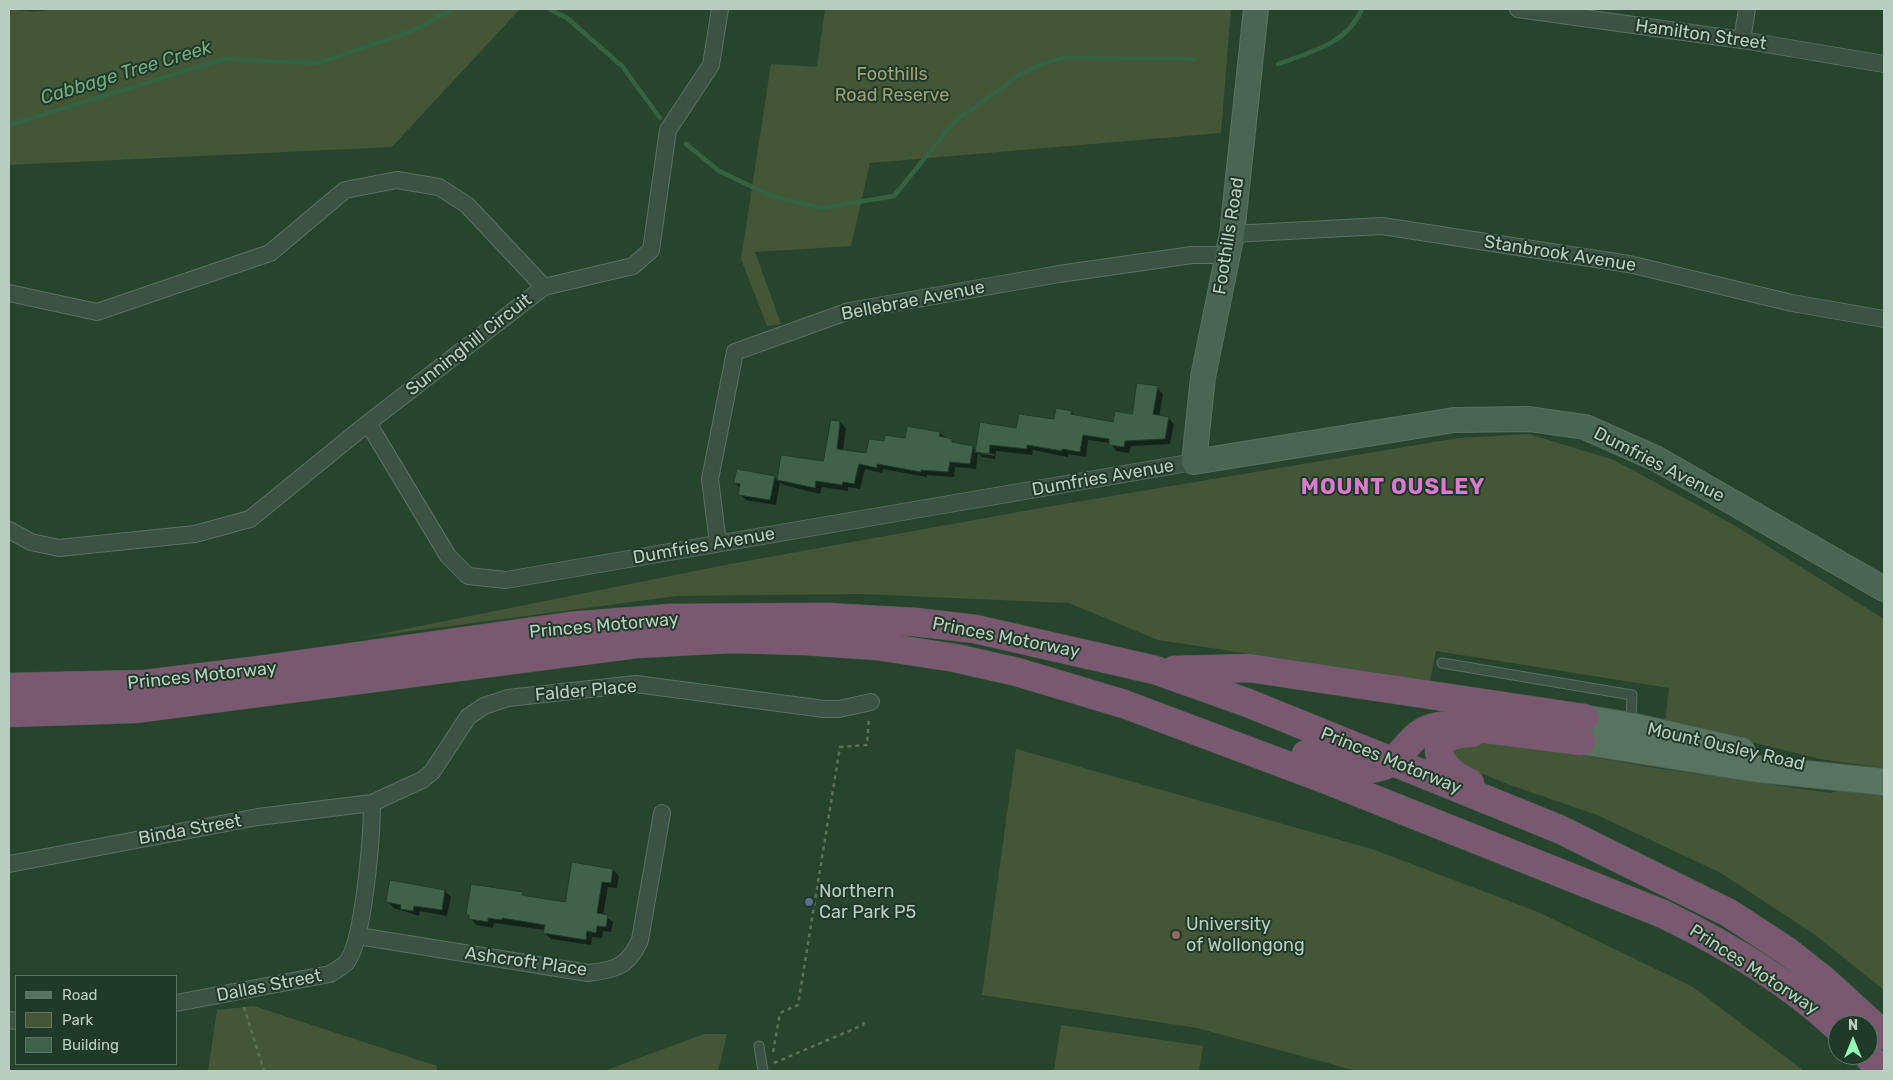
<!DOCTYPE html>
<style>
body{margin:0}
#map{position:relative;width:1893px;height:1080px;overflow:hidden;background:#28442f;font-family:Rubik,sans-serif}
canvas{display:block}
.frame{position:absolute;inset:0;border:10px solid #b9cdc0;pointer-events:none}
.legend{position:absolute;left:15px;top:975px;width:162px;height:90px;box-sizing:border-box;background:#203928;border:1px solid #5d7465;margin:0;padding:6px 9px;list-style:none;font-size:15px;color:#b9cdc0}
.legend li{display:flex;align-items:center;gap:10px;height:25px}
.legend b{width:25px;border:1px solid #5d7465}
.north{position:absolute;left:1828px;top:1015px;width:50px;height:50px;box-sizing:border-box;background:#203928;border:1px solid #5d7465;border-radius:50%;rotate:0deg;font-size:14px;font-weight:700;line-height:20px;text-align:center;color:#b9cdc0}
.north::after{content:'';display:block;margin:auto;width:18px;height:22px;background:#93f8b4;clip-path:polygon(50% 0,100% 100%,50% 72%,0 100%)}
</style>
<div id="map">
<canvas width="1893" height="1080"></canvas>
<div class="frame"></div>
<ul class="legend">
<li><b style="height:6px;background:#5a7361"></b>Road</li>
<li><b style="height:14px;background:#445538"></b>Park</li>
<li><b style="height:14px;background:#42614b"></b>Building</li>
</ul>
<div class="north">N</div>
</div>
<script>
const c = document.querySelector('canvas').getContext('2d');
c.lineJoin = 'round';
function fill(path, color) { c.fillStyle = color; c.fill(path, 'evenodd'); }
function stroke(path, color, width, dash) { c.strokeStyle = color; c.lineWidth = width; c.lineCap = dash ? 'butt' : 'round'; c.setLineDash(dash || []); c.stroke(path); }
function label(font, color, halo, rows, align = 'center') {
  c.font = font + ' Rubik,sans-serif'; c.lineWidth = 4; c.setLineDash([]); c.textBaseline = 'middle'; c.strokeStyle = halo; c.fillStyle = color; for (const [text, x, y, turn = 0] of rows) {
    c.save(); c.translate(x, y); c.rotate((+turn || 0) * Math.PI / 180); c.textAlign = isNaN(turn) ? turn : align; if (halo) c.strokeText(text, 0, 0); c.fillText(text, 0, 0); c.restore();
  }
}
fill(new Path2D(`
 M9 9 34 12 55 9H520L392 147 9 165Z
 M825 9H1231L1221 133 870 163 851 246 755 252 781 324 767 326 741 259 771 64 817 67Z
 M1529 434 1614 460 1734 525 1884 619V768L1820 759 1665 721 1669 688 1436 651 1430 681 1158 640 1069 603 860 594 677 596 360 638 730 564 1052 506 1458 438Z
 M1463 740 1514 743 1655 768 1830 793 1856 786 1884 790V990L1814 934 1719 872 1597 815 1510 785 1461 765 1449 752Z
 M1016 749 1372 849 1538 912 1693 987 1804 1071H1357L1197 1028 982 995Z
 M254 1006 437 1066V1071H208L217 1010Z
 M1061 1025 1203 1046 1199 1071H1054Z
 M704 1034H727L718 1071H604Z`), '#445538');
fill(new Path2D(`
 M1157 388 1163 394 1159 417 1168 418 1174 424 1170 444 1131 446 1129 453 1116 451 1111 443 1088 440 1086 457 1068 454V457L1033 450 1032 455 996 451 995 459 982 457 978 453 976 469 955 467 954 477 927 475V477L883 469 882 473 865 469 860 489 848 487V491L822 487 820 494 784 485 780 482 776 505 746 500 740 494V488L735 483 774 477 778 481 782 456 824 462 840 422 846 428 843 451 867 454 885 442 939 433 956 444 972 447 976 451 1017 429 1055 420 1072 412 1076 416 1114 423 1133 415ZM981 452 995 454V456L981 454Z
 M613 870 619 876 617 888 608 887 603 915 613 922 611 932 603 931 602 938 592 937 591 945 551 939 545 933V930L494 923 493 928 476 925 468 914 522 893 526 897 566 903Z
 M391 882 445 891 451 897 447 916 420 911 419 916 394 908 388 902Z`), '#0007');
stroke(new Path2D(`
 M549 9 567 18 622 66 660 118
 M1278 64C1311 52 1347 44 1362 9
 M9 125 224 59 318 63 412 31 453 9
 M686 144 719 171 771 196 822 208 894 196 954 122 1021 74 1041 64 1063 58H1085L1194 59`), '#356242', 4.5);
const building = new Path2D(`
 M1137 383 1158 386 1153 414 1169 417 1165 439 1125 441 1124 447 1109 445V439L1083 435 1080 452 1062 449V451L1027 445V449L990 445 989 454 975 452 980 422 1016 428 1019 414 1054 419 1056 408 1072 411 1071 414 1113 422 1115 411 1132 414Z
 M831 420 840 421 837 449 866 453 869 439 884 441 885 435 905 438 907 426 940 432 939 436 952 439V442L973 446 970 464 950 462 948 472 921 470V472L877 464V468L859 464 854 484 843 482 842 485 816 481 815 488 777 480 781 455 823 461Z
 M737 469 775 476 770 500 738 495 740 484 734 483Z
 M572 862 613 869 611 883 602 882 597 913 608 915 606 927 597 926 596 933 587 931 586 940 543 933 545 925 502 918V920L488 918V922L469 919V915L466 914 471 884 523 892 522 895 565 902Z
 M390 880 445 890 442 910 414 906 413 911 400 909 401 905 386 902Z`);
fill(building, '#42614b');
stroke(building, '#233b2a', 1);
const lane = new Path2D(`
 M1442 663 1632 695 1631 723
 M759 1046 763 1071`);
const street = new Path2D(`
 M1518 9 1742 40 1884 64
 M1742 40 1747 9
 M1232 234 1382 226 1629 264 1792 303 1884 319
 M9 293 97 312 270 253 345 190 397 180 439 187 467 205 544 287
 M368 423 448 556 468 576 506 580 1194 462
 M9 530 31 542 59 548 195 534 250 519 368 423 544 287 633 266 651 250 668 130 711 65 720 9
 M718 543 710 479 735 352 849 311 1059 274 1192 255H1228
 M9 864 258 817 372 803 422 780 432 772 468 717 484 706 508 698 636 684 824 709H839L871 702
 M358 936 588 973C615 970 628 967 640 940L662 813
 M176 1003 330 974C335 971 342 967 346 963 364 944 372 832 372 803
 M9 1020 16 1021`);
const secondary = new Path2D(`
 M1256 9 1232 234 1203 377 1194 462 1454 420 1529 419 1585 427 1657 459 1884 589`);
const primary = new Path2D(`
 M1584 718 1631 726 1742 751
 M1581 741 1749 768 1884 782`);
const highway = new Path2D(`
 M1174 670 1249 668 1584 718
 M9 687 145 684 260 670 570 626 671 618 827 617 915 622 975 629 1155 670 1248 703 1559 829 1729 913 1787 951 1825 981 1884 1035
 M9 713 134 709 636 644 731 639 804 641 877 646 955 658 1017 672 1124 704 1324 779 1663 914C1725 944 1788 981 1838 1028
 M1306 754C1329 761 1355 775 1380 767 1397 763 1405 745 1418 735 1428 727 1442 725 1454 725L1581 741
 M1470 783C1434 767 1423 734 1472 733
 M1867 1055 1882 1071`);
stroke(lane, '#5a7061', 11);
stroke(street, '#5a7061', 18);
stroke(secondary, '#5a7061', 26);
stroke(primary, '#465c4d', 28);
stroke(highway, '#475e4e', 29);
stroke(new Path2D(`
 M244 1007 264 1071
 M773 1052 780 1013 798 1005 840 747 867 745 869 718
 M774 1063 863 1025 864 1022`), '#5c705a', 2.5, [4, 4]);
stroke(lane, '#3c5343', 9);
stroke(street, '#3c5343', 16);
stroke(secondary, '#4a6653', 24);
stroke(primary, '#5a7361', 26);
stroke(highway, '#79596f', 28);
for (const [x, y, r, color] of [
 [809,902,5,"#5c6f8a"],
 [1176,935,5,"#8d6e63"]
]) { const dot = new Path2D(); dot.arc(x, y, r, 0, 2 * Math.PI); c.fillStyle = color; c.fill(dot); stroke(dot, '#203928', 2); }
label('18px', '#b9cdc0', '#203928', [
 ["Hamilton Street",1701,35,8],
 ["Foothills Road",1229,236,-81],
 ["Stanbrook Avenue",1560,254,9],
 ["Bellebrae Avenue",913,301,-11],
 ["Sunninghill Circuit",469,345,-38],
 ["Dumfries Avenue",1659,465,27],
 ["Dumfries Avenue",1103,478,-10],
 ["Dumfries Avenue",704,546,-10],
 ["Princes Motorway",604,626,-5],
 ["Princes Motorway",1006,638,11],
 ["Princes Motorway",202,676,-6],
 ["Falder Place",586,691,-5],
 ["Mount Ousley Road",1726,747,13],
 ["Princes Motorway",1391,761,22],
 ["Binda Street",190,830,-10],
 ["Ashcroft Place",526,962,8],
 ["Princes Motorway",1754,970,33],
 ["Dallas Street",269,986,-11]
]);
label('18px', '#a2a078', '#203928', [
 ["Foothills",892,75],
 ["Road Reserve",892,96]
]);
label('18px', '#b9cdc0', '#203928', [
 ["Northern",819,892],
 ["Car Park P5",819,913],
 ["University",1186,925],
 ["of Wollongong",1186,946]
], 'left');
label('italic 19px', '#73ab83', '#203928', [
 ["Cabbage Tree Creek",126,73,-17]
]);
c.letterSpacing = '1px';
label('bold 22px', '#da7acc', '#203928', [
 ["MOUNT OUSLEY",1393,488]
]);
c.letterSpacing = '0px';
</script>
